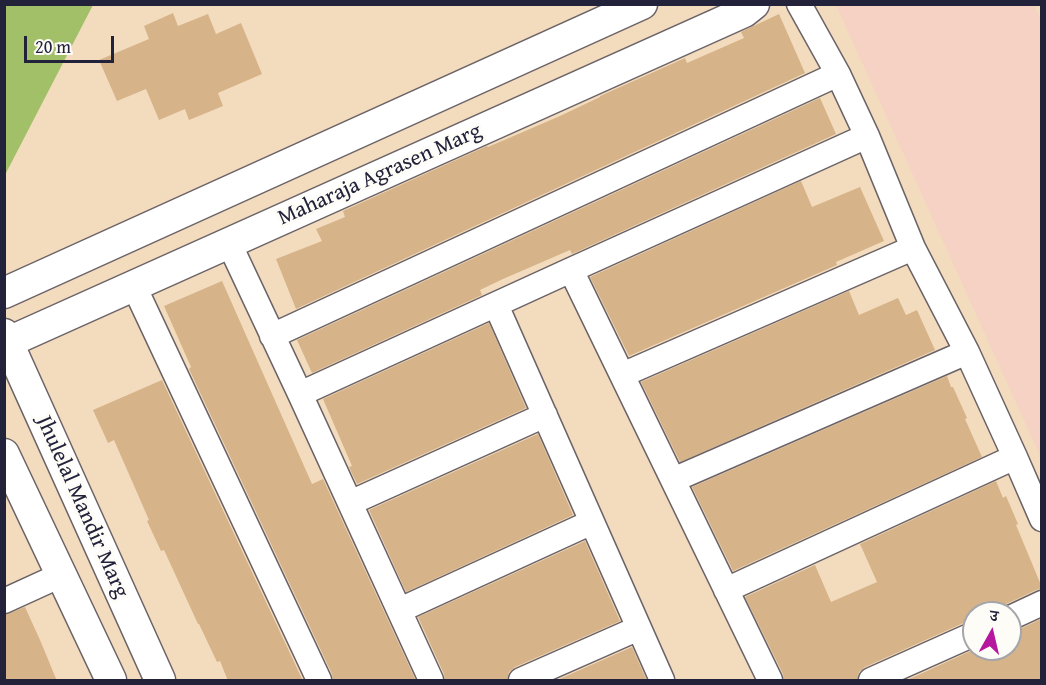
<!DOCTYPE html>
<meta charset="utf-8">
<style>
body{margin:0}
#map{position:relative;width:1046px;height:685px;overflow:hidden;background:#f3dcbd;font-family:"Gentium Book Plus","Noto Serif Devanagari",serif}
canvas{display:block}
.frame{position:absolute;inset:0;border:6px solid #22223b;pointer-events:none}
.north{position:absolute;left:962px;top:601px;width:60px;height:60px;box-sizing:border-box;background:#fdfcf7;border:2px solid #a5a5ac;border-radius:50%;rotate:8deg;font-size:16px;font-weight:700;line-height:24px;text-align:center;color:#22223b}
.north::after{content:'';display:block;margin:auto;width:21px;height:27px;background:#b5179e;clip-path:polygon(50% 0,100% 100%,50% 72%,0 100%)}
.scale{position:absolute;left:24px;top:36px;width:90px;height:27px;box-sizing:border-box;border:3px solid #22223b;border-top:0;padding-left:8px;font-size:18px;line-height:21px;white-space:nowrap;color:#22223b;-webkit-text-stroke:4px #fdfcf7;paint-order:stroke}
</style>
<div id="map">
<canvas width="1046" height="685"></canvas>
<div class="frame"></div>
<div class="north">उ</div>
<div class="scale">20 m</div>
</div>
<script>
const c = document.querySelector('canvas').getContext('2d');
c.lineJoin = 'round';
function fill(path, color) { c.fillStyle = color; c.fill(path, 'evenodd'); }
function stroke(path, color, width, dash) { c.strokeStyle = color; c.lineWidth = width; c.lineCap = dash ? 'butt' : 'round'; c.setLineDash(dash || []); c.stroke(path); }
function label(font, color, halo, rows, align = 'center') {
  c.font = font + ' "Gentium Book Plus",serif'; c.lineWidth = 6; c.setLineDash([]); c.textBaseline = 'middle'; c.strokeStyle = halo; c.fillStyle = color; for (const [text, x, y, turn = 0] of rows) {
    c.save(); c.translate(x, y); c.rotate((+turn || 0) * Math.PI / 180); c.textAlign = isNaN(turn) ? turn : align; if (halo) c.strokeText(text, 0, 0); c.fillText(text, 0, 0); c.restore();
  }
}
fill(new Path2D(`
 M836 5H1034L1041 21V458Z`), '#f5d2c3');
fill(new Path2D(`
 M5 4 93 5 5 175 4 5Z`), '#a2c068');
fill(new Path2D(`
 M173 13 178 26 208 14 216 34 241 23 262 74 218 93 223 106 189 120 185 109 159 120 146 89 117 101 99 60 149 39 144 26Z
 M779 14 805 73 296 309 276 259 322 241 316 229 345 217 343 211 487 146 488 147 560 116 600 97V96L685 58 687 63 744 38 741 32Z
 M820 98 836 134 572 254 570 250 503 279 480 290 482 295 312 373 297 340Z
 M801 181 812 207 860 187 884 241 836 262 837 265 629 356 590 277Z
 M222 281 312 484 323 479 416 681H333L332 674 189 369 191 367 164 306Z
 M849 291 859 315 898 298 906 315 917 310 935 350 680 462 641 382Z
 M489 323 526 408 357 484 349 467 352 466 323 399Z
 M947 376 951 387H953L967 418 965 419 982 457 733 571 692 487Z
 M162 380 303 681H228L220 661 217 662 199 624H198L164 550 161 551 147 521 149 520 114 440 108 443 93 410Z
 M538 434 573 515 406 592 369 510Z
 M996 481 1003 498 1006 496 1018 524 1016 525 1041 585V589L1036 590 1004 605 999 609 997 613H974V620L968 621 865 667 859 672 857 681H784L783 674 745 597 815 565 831 602 877 582 860 544Z
 M585 541 620 621 515 667 509 672 507 681H445L444 674 418 617Z
 M25 607 40 640 57 681H4V615Z
 M1041 619V681H905L975 649H1010V632L1016 631Z
 M632 647 647 681H555Z`), '#d6b389');
const minor = new Path2D(`
 M799 4 838 74 867 136 913 248 967 352 1015 457 1042 519
 M229 243 300 394 431 680
 M571 270 770 680
 M134 286 319 680
 M496 305 662 680
 M272 336 838 74
 M622 375 913 248
 M300 394 571 270 867 136
 M673 480 967 352
 M350 503 545 415
 M726 590 1015 457
 M4 601 61 575
 M400 610 592 522
 M1010 618 1042 603
 M521 680 639 628
 M871 680 974 634`);
const tertiary = new Path2D(`
 M4 293 642 4
 M4 334 160 680
 M4 344 744 12 754 4
 M4 454 111 680`);
stroke(minor, '#6b6368', 27);
stroke(tertiary, '#6b6368', 33);
stroke(minor, '#fff', 24);
stroke(tertiary, '#fff', 30);
label('22px', '#22223b', '#fdfcf7', [
 ["Maharaja Agrasen Marg",380,175,-24],
 ["Jhulelal Mandir Marg",82,507,66]
]);
</script>
